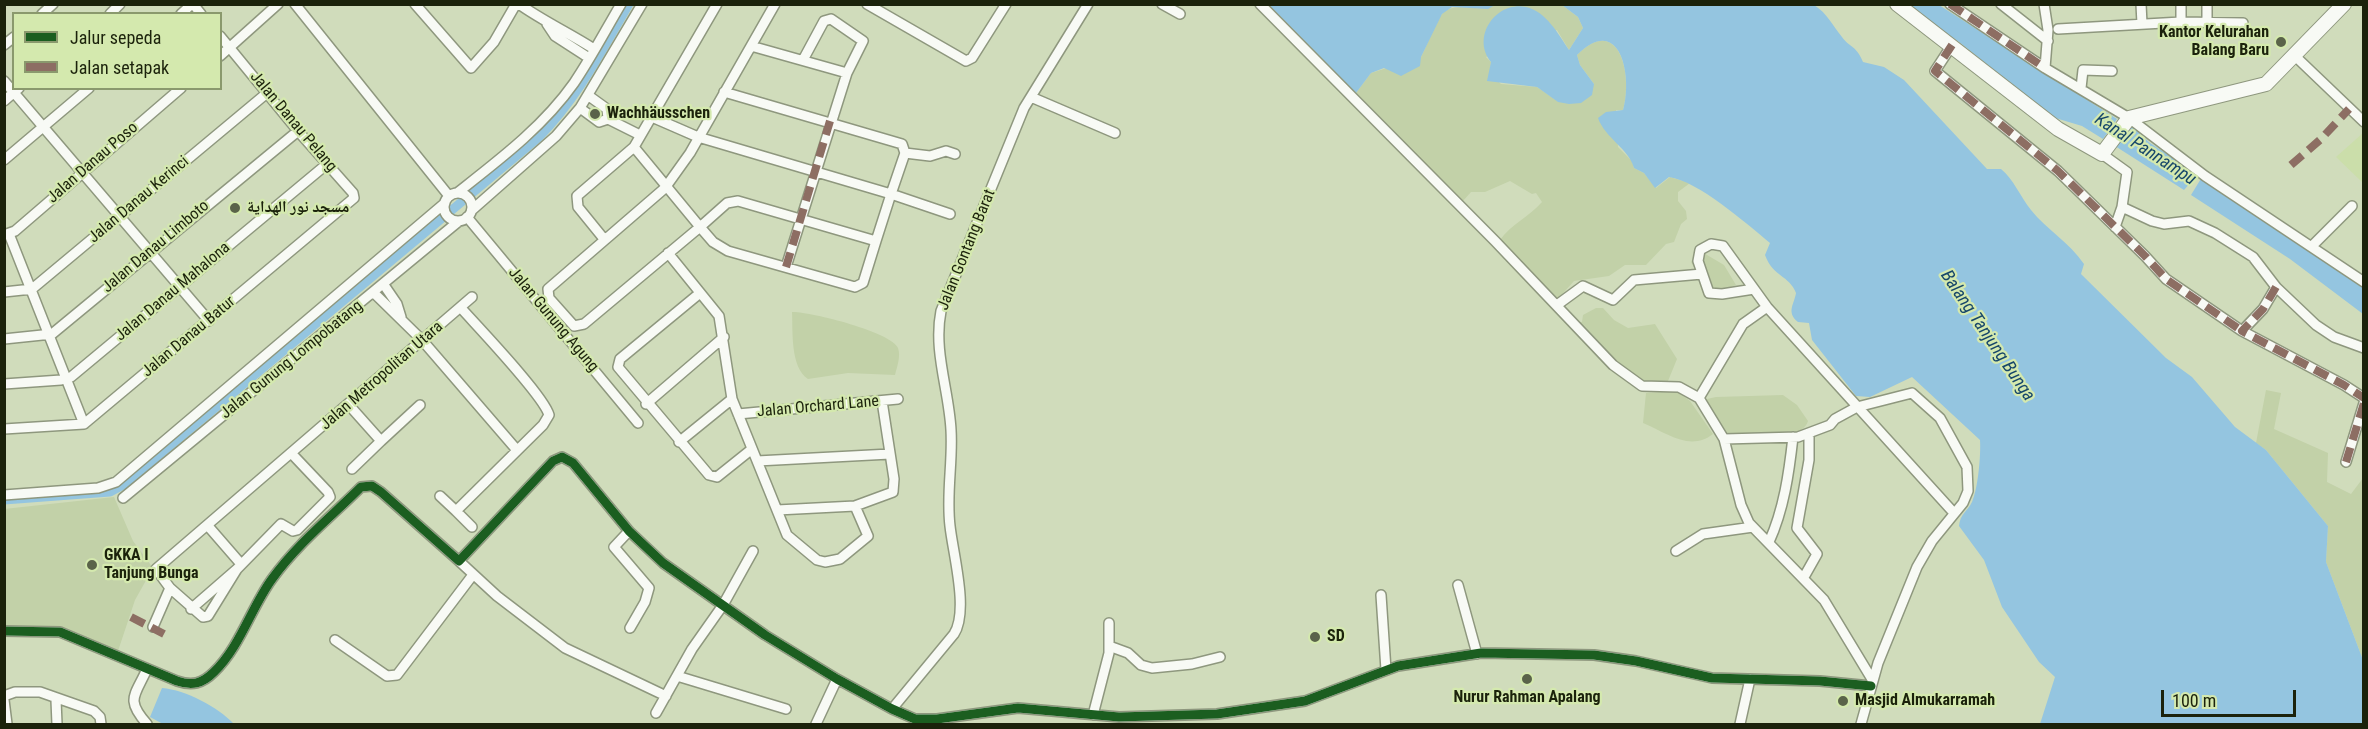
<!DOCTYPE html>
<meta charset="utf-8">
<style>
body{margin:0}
#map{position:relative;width:2368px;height:729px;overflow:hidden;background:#d0dcbb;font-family:"Roboto Condensed",sans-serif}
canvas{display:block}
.frame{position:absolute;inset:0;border:6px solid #1b220b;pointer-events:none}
.legend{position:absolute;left:12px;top:12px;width:210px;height:78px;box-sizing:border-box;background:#d4e9ae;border:2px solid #8a996d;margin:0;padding:8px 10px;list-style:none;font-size:18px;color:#1b220b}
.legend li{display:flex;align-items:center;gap:12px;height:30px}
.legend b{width:30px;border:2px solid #8a996d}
.scale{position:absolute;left:2161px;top:690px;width:135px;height:27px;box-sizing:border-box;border:3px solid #1b220b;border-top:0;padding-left:8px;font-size:18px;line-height:21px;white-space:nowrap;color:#1b220b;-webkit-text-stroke:4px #d4e9ae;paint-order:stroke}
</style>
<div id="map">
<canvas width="2368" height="729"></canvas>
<div class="frame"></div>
<ul class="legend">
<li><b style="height:8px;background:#1b5e20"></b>Jalur sepeda</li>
<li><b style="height:8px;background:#8d6e63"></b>Jalan setapak</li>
</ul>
<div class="scale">100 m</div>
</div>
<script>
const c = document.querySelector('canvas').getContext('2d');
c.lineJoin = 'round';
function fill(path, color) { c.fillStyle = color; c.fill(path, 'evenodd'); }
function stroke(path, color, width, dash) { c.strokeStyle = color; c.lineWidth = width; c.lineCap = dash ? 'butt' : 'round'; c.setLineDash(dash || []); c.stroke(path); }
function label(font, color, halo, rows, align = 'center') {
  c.font = font + ' "Roboto Condensed","Noto Naskh Arabic",sans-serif'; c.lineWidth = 4.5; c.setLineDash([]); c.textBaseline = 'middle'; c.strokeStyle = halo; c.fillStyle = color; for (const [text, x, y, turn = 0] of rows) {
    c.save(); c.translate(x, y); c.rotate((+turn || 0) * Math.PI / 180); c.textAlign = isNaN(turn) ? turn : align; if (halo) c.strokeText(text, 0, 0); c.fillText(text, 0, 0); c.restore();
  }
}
fill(new Path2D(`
 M2363 133V183L2336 157Z`), '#cbdeaa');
fill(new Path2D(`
 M1495 5H1562L1578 17 1583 28 1569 50 1557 30 1486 57 1491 62 1490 73 1501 84 1537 87 1559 102 1594 84 1580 65 1577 55C1620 12 1633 77 1623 110H1616L1618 147 1632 161 1634 168 1644 173 1656 188 1670 177 1690 183 1678 192V201L1686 211 1687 219 1681 224 1674 242 1666 244 1646 265H1625L1609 276 1574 281 1556 301 1500 240C1511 224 1529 217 1542 202L1536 193 1532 194 1510 181 1485 192H1471L1463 201H1456L1356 93 1371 73 1421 57C1427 46 1435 22 1442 14 1454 0 1480 14 1495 5Z
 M1702 252 1724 265 1736 285 1720 291 1706 288 1691 262 1694 256Z
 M1596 308H1603L1614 320 1628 328 1655 324 1677 359 1668 381H1633L1578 322H1582L1583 315Z
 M792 312C808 311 892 332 898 348 901 356 897 367 895 375L848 373 808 379C790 367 793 331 792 312Z
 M2266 390 2281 393 2274 429 2328 453 2327 482 2351 494 2363 478V660L2326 562 2328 526 2266 450 2256 443Z
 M1676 391 1690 401 1713 434C1690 452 1667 433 1643 423L1646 393Z
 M1783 395 1797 405 1808 421C1802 443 1746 437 1727 437L1705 404 1707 399 1716 397Z
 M114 497 133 541 153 568 135 600 118 651 67 629 45 626 5 627 4 509Z`), '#c2d1a8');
fill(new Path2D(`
 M1269 5H1495L1488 9 1452 7 1442 14 1421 57 1420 66 1401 76 1384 68 1371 73 1356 93Z
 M1814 5C1828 14 1832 25 1842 37 1850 48 1856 45 1863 62L1884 67 1904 80 1987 169H2001C2014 180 2020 196 2031 210 2047 230 2069 242 2084 264L2081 274 2166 358 2192 377 2235 427 2266 450 2328 526 2326 562 2363 660V724H2040L2055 677 2039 662 2002 607 1984 560 1959 526C1960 514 1967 512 1972 502 1978 488 1981 456 1980 440L1912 377 1870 397 1856 396 1812 340 1809 323 1798 322C1786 312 1794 305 1796 293 1789 275 1773 277 1765 255L1770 243C1746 223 1698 181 1669 177L1655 188 1644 173 1634 168C1629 149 1605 138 1598 118L1606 112 1623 110C1633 76 1620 12 1577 55L1580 65 1594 84 1592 95 1581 103 1569 104 1558 102 1537 87 1487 81 1491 62C1471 38 1495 1 1526 7 1546 11 1559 35 1569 50L1583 28 1578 17 1562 5Z
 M1904 5H1939L2117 119 2103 139 2082 126 2052 117 1959 42Z
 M2130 125 2150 143 2198 174 2184 190 2115 146Z
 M2202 177 2363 286V314L2290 259 2191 195Z
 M162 688C186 690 218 707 234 724H163L150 717Z`), '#94c5e0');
stroke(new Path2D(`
 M4 500 110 492 123 485 538 138C577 99 601 52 629 4`), '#94c5e0', 9);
const street = new Path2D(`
 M193 4 201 14
 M295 4 449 196
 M415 4 471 68 494 42 516 4
 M519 4C543 21 569 33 594 49
 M867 4 966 61 972 58 1006 4
 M1162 4 1180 14
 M1260 4 1495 241 1613 365 1642 386 1679 387 1699 398 1724 439 1741 505 1749 523 1824 600 1873 681
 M1950 4 2045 68 2129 118 2205 176 2364 282
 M2001 4 2048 41
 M2044 4 2048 30 2045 68
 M2141 4 2142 24
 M2181 4V22
 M2207 4V22
 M42 14 53 4
 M110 14 120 4
 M181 14 192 4
 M547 24 555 36 589 58
 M2058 29 2181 22 2243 23
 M4 45 14 37
 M1952 45 1935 71 2058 171 2145 256 2166 279 2242 331
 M751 46 847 73 786 267
 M220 56 278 4
 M2295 56 2364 122
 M803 60 824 21 831 19 863 41 847 73
 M4 81 209 321
 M2081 88 2083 70 2112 71
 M589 96 607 109 608 119
 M1031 97 1115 133
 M4 101 19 88
 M580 108 599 122 608 119 640 135
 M652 117 698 137 891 194 905 153 902 144 724 92
 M634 147 700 227 584 324 574 326 549 298 548 289 665 188 690 153 775 4
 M905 153 930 156 946 151 955 154
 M2102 154 2127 172 2122 207 2115 227
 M4 160 89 88
 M457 193C499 160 543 127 574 83 591 58 605 31 621 4
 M444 207a14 14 0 1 1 28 0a14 14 0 1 1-28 0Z
 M2122 207 2152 221 2164 224 2189 221 2215 233 2253 257 2276 287 2316 325 2334 337 2364 348
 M472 210 556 136 580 108 642 4
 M467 217 638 423
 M9 234 84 424
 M4 235 15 231 181 88
 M604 239 578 207 577 196 634 147 717 4
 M876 241 863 283 855 287 728 251 713 242 700 227 727 203 738 201 876 241 891 194 950 214
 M2312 246 2352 206
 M668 253 719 316 732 399 787 535 817 560 825 562 840 559 868 536 855 506
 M384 285 397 304 401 317
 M2276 287 2263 309 2242 331 2344 385 2364 398
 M4 292 32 289 267 93
 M374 293 422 340 516 449
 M700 293 620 359 618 367 709 475 717 477 752 449
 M1557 305 1583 286 1613 300 1634 280 1702 274
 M1767 307 1954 513
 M461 308C478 327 544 396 549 415L543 425 456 511 472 527
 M4 339 52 334 298 131
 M4 384 61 380 71 377 327 164
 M1699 398 1743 324 1767 307 1723 246 1711 244 1700 250 1698 261 1709 293 1722 294 1754 289
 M348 404 381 441 352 469
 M646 404 724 337
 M738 414 898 399
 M4 429 84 424 354 198 353 193 298 131 220 36
 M1724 439 1798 437 1830 425 1835 419 1857 407 1912 393 1940 418 1967 467 1968 491 1963 503 1932 541 1917 567 1878 663 1861 724
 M381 441 420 405
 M679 442 732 399
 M757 461 890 454
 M2346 462 2364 403
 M4 495 98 488 116 482 445 203
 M440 496 456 511
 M123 498 459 221
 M777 510 855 506 893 492 894 479 882 401
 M208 526 241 564
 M629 531 614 547 649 588 645 602 630 628
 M1769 542C1784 509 1789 473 1793 437
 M1676 551 1703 534 1753 527
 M459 561 497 596 565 648 666 696
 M237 569 208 616 203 617 170 588 156 569 472 297
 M1804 577 1817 554 1797 528 1809 460V434
 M1458 585 1477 654
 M1381 595 1386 670
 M191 609 237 569 281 524 293 531 297 530 330 497 328 492 292 454
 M153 627 170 588
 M4 631 60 632 177 681C192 686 202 684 214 672 240 647 251 608 272 579 297 544 331 517 361 487L372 486 381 492 459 561 553 461 562 457 573 463 629 531 663 563 765 635 837 679 892 709 915 719H937L1018 708 1119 717 1217 714 1305 701 1398 666 1481 653 1594 655 1636 661 1712 678 1820 681 1871 686
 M335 640 387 676 397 675 472 576
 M1109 646 1128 653 1141 665 1152 668 1192 664 1220 657
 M677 676 786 709
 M4 696 15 692H40L94 711 100 717 101 724
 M4 700 7 724
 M56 700 57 724
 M892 709 954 634C969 611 953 554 950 526 946 494 953 462 951 430 949 390 933 351 941 311L1024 108 1088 4
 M656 713 692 649 723 605 753 551
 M1093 715 1109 653V623
 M147 724C125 699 135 696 147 669
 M816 724 837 679
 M1740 724 1750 679`);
const secondary = new Path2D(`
 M1897 4 2058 129 2102 154 2129 118 2266 84 2344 4`);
stroke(street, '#8e977e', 12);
stroke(secondary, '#8e977e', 16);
stroke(street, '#f8faf5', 9);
stroke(secondary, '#f8faf5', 14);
stroke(new Path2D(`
 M1950 4 2045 68
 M1952 45 1935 71 2058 171 2145 256 2166 279 2242 331
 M2291 165 2321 139 2349 109
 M786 267 830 121
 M2276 287 2263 309 2242 331 2344 385 2364 398
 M2346 462 2364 403
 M131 617 164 634`), '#8d6e63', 8, [15, 8]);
stroke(new Path2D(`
 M4 631 60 632 177 681C192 686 202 684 214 672 240 647 251 608 272 579 297 544 331 517 361 487L372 486 381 492 459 561 553 461 562 457 573 463 629 531 663 563 765 635 837 679 892 709 915 719H937L1018 708 1119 717 1217 714 1305 701 1398 666 1481 653 1594 655 1636 661 1712 678 1820 681 1871 686`), '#1b5e20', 9);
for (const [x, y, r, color] of [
 [2281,42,6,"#5a6349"],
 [595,114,6,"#5a6349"],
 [235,208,6,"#5a6349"],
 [92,565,6,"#5a6349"],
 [1315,637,6,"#5a6349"],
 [1527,679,6,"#5a6349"],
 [1843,701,6,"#5a6349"]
]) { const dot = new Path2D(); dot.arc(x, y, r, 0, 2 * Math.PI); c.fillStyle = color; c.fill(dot); stroke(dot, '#d4e9ae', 2); }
label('bold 16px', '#1b220b', '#d4e9ae', [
 ["Kantor Kelurahan",2269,33,"right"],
 ["Balang Baru",2269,51,"right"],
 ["Wachhäusschen",607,114],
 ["مسجد نور الهداية",247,208],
 ["GKKA I",104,556],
 ["Tanjung Bunga",104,574],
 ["SD",1327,637],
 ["Nurur Rahman Apalang",1527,698,"center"],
 ["Masjid Almukarramah",1855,701]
], 'left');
label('16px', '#1b220b', '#d4e9ae', [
 ["Jalan Danau Pelang",293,122,50],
 ["Jalan Danau Poso",93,163,-41],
 ["Jalan Danau Kerinci",139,200,-40],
 ["Jalan Danau Limboto",156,247,-40],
 ["Jalan Gontang Barat",967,250,-68],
 ["Jalan Danau Mahalona",173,292,-40],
 ["Jalan Gunung Agung",553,320,50],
 ["Jalan Danau Batur",189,337,-40],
 ["Jalan Gunung Lompobatang",292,360,-39],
 ["Jalan Metropolitan Utara",382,376,-41],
 ["Jalan Orchard Lane",818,407,-5]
]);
label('italic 18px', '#17476a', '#d4e9ae', [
 ["Kanal Pannampu",2145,150,33],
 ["Balang Tanjung Bunga",1987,336,56]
]);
</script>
